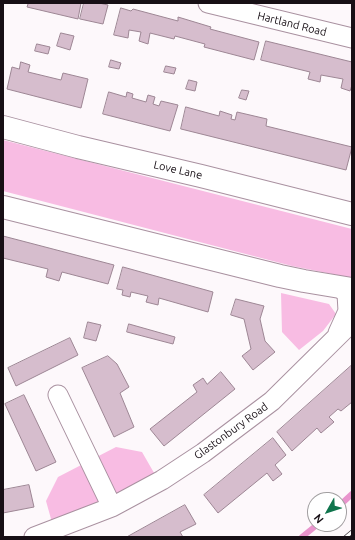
<!DOCTYPE html>
<style>
body{margin:0}
#map{position:relative;width:355px;height:540px;overflow:hidden;background:#fdf8fb;font-family:Ubuntu,sans-serif}
canvas{display:block}
.frame{position:absolute;inset:0;border:4px solid #170f15;pointer-events:none}
.north{position:absolute;left:307px;top:492px;width:40px;height:40px;box-sizing:border-box;background:#fff;border:1px solid #a29fa1;border-radius:50%;rotate:231deg;font-size:11px;font-weight:700;line-height:16px;text-align:center;color:#170f15}
.north::after{content:'';display:block;margin:auto;width:14px;height:18px;background:#10754d;clip-path:polygon(50% 0,100% 100%,50% 72%,0 100%)}
</style>
<div id="map">
<canvas width="355" height="540"></canvas>
<div class="frame"></div>
<div class="north">N</div>
</div>
<script>
const c = document.querySelector('canvas').getContext('2d');
c.lineJoin = 'round';
function fill(path, color) { c.fillStyle = color; c.fill(path, 'evenodd'); }
function stroke(path, color, width, dash) { c.strokeStyle = color; c.lineWidth = width; c.lineCap = dash ? 'butt' : 'round'; c.setLineDash(dash || []); c.stroke(path); }
function label(font, color, halo, rows, align = 'center') {
  c.font = font + ' Ubuntu,sans-serif'; c.lineWidth = 3; c.setLineDash([]); c.textBaseline = 'middle'; c.strokeStyle = halo; c.fillStyle = color; for (const [text, x, y, turn = 0] of rows) {
    c.save(); c.translate(x, y); c.rotate((+turn || 0) * Math.PI / 180); c.textAlign = isNaN(turn) ? turn : align; if (halo) c.strokeText(text, 0, 0); c.fillText(text, 0, 0); c.restore();
  }
}
fill(new Path2D(`
 M3 140 352 229V278L292 266 3 191Z
 M281 293 329 304 336 314 323 331 299 350 282 332Z
 M116 447 142 452 157 478 53 526 46 501 58 477Z`), '#f8bce3');
stroke(new Path2D(`
 M339 506 352 494
 M302 537 318 524`), '#e994cd', 6);
const building = new Path2D(`
 M25 3H81L78 19 27 7 28 4Z
 M84 3H99L108 5 103 24 80 19Z
 M121 8 131 11 133 9 178 21V17L211 27 210 29 259 42 254 60 204 47 205 44 175 36 174 39 150 33 148 44 139 41 141 32 129 30 128 38 114 35Z
 M61 33 74 36 70 50 57 46Z
 M266 41 352 62V85L350 91 341 88 343 79 321 75 320 82 308 79 310 72 261 60Z
 M37 44 50 47 48 54 35 51Z
 M111 60 121 63 119 69 109 67Z
 M21 62 30 65 28 72 61 80 63 73 88 79 81 108 7 89 12 67 19 69Z
 M166 66 176 68 174 74 164 72Z
 M189 80 197 82 195 91 186 89Z
 M242 90 249 91 246 100 239 98Z
 M109 92 126 97 127 92 133 94 132 98 146 102 148 95 155 97 153 104 159 106 161 101 178 105 170 131 103 114Z
 M186 107 219 116 220 111 232 115 231 119 235 120 237 112 267 119 266 126 352 147 346 170 181 129Z
 M3 236 114 265 108 284 62 272 59 281 46 277 48 269 3 258Z
 M123 267 213 292 208 312 159 298 158 305 146 302 148 296 131 292 130 297 122 295 123 290 117 289Z
 M236 299 264 306 260 319 265 341 275 352 253 370 242 356 251 349 244 319 231 315Z
 M88 322 101 325 96 341 84 338Z
 M129 324 175 337 173 344 127 332Z
 M70 338 78 355 16 386 8 368Z
 M108 356 117 364 129 387 120 393 134 427 114 437 82 368Z
 M352 365V395L351 396 352 397V402L341 411 338 409 329 417 334 422 321 433 317 428 292 451 277 432Z
 M221 372 235 389 164 446 150 429 197 392 193 385 203 378 207 384Z
 M24 395 56 462 36 471 5 404Z
 M273 438 286 455 275 465 282 474 273 481 267 473 218 513 204 495Z
 M29 485 34 507 3 513V490Z
 M185 505 196 524 180 532 183 537H127Z`);
fill(building, '#d6bdcd');
stroke(building, '#9d8694', 1);
const minor = new Path2D(`
 M208 3 352 38
 M338 333 348 311 347 294 341 288
 M58 395 112 507
 M34 537 112 507 162 480 203 453 272 401 352 322`);
const tertiary = new Path2D(`
 M3 127 78 147 201 176 352 214
 M3 207 280 276 304 281 352 289`);
stroke(minor, '#a991a0', 21);
stroke(tertiary, '#a991a0', 24);
stroke(minor, '#fff', 19);
stroke(tertiary, '#fff', 22);
const rail = new Path2D(`
 M346 537 352 532`);
stroke(rail, '#3f373d', 4.5);
stroke(rail, '#fff', 3, [9]);
label('11px', '#170f15', '#fff', [
 ["Hartland Road",292,24,14],
 ["Love Lane",178,170,13],
 ["Glastonbury Road",231,431,-36]
]);
</script>
